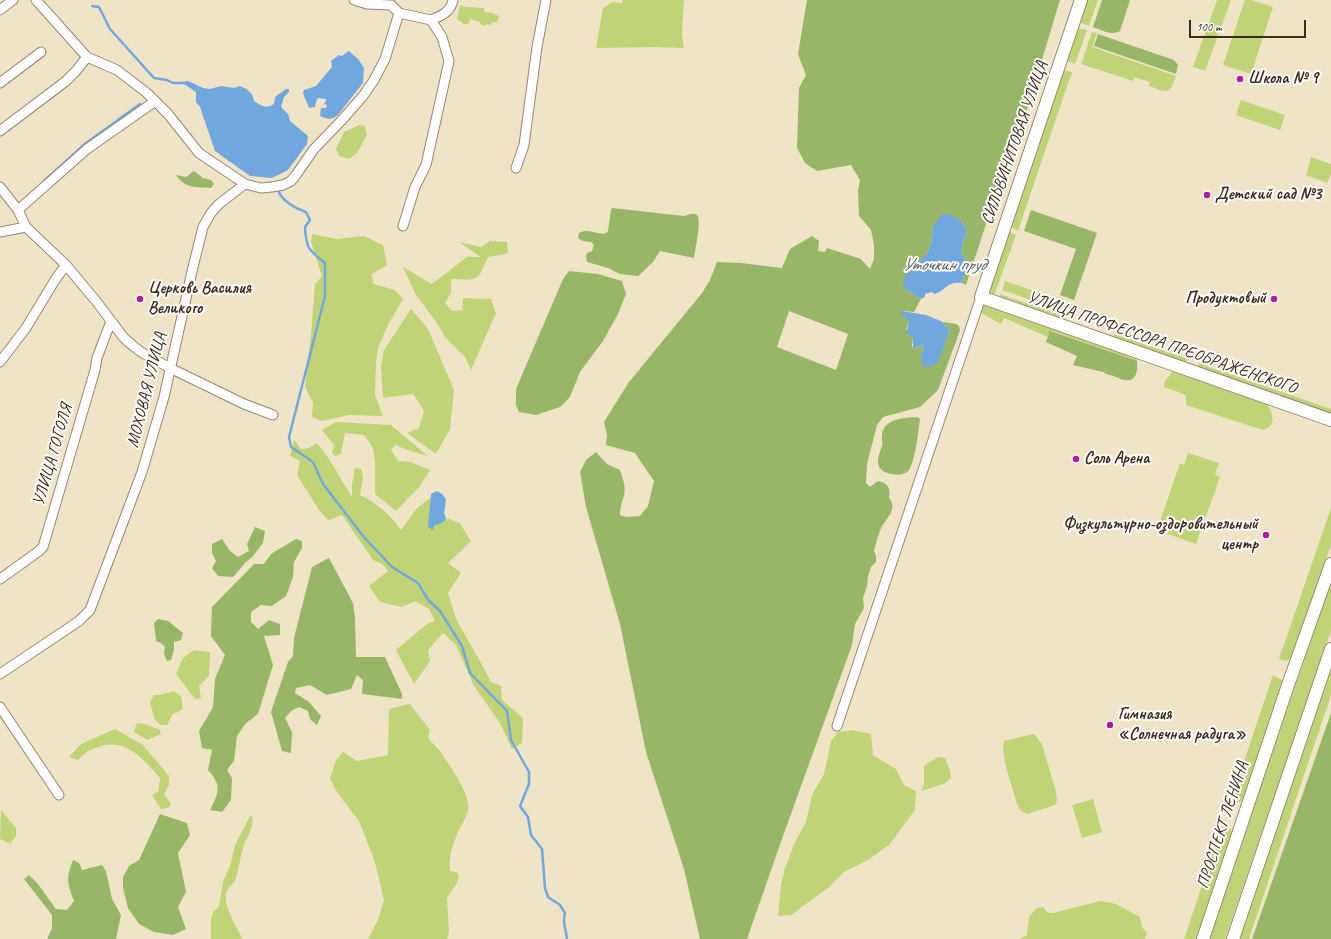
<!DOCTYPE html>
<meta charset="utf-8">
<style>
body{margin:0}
#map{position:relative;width:1331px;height:939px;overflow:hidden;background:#f0e4c6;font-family:Caveat,sans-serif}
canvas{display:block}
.scale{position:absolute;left:1189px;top:20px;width:117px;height:18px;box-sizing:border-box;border:2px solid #3b2a1e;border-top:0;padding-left:5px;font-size:12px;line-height:14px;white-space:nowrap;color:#3b2a1e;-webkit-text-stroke:3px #fdfcf7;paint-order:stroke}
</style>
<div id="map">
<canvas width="1331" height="939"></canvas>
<div class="scale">100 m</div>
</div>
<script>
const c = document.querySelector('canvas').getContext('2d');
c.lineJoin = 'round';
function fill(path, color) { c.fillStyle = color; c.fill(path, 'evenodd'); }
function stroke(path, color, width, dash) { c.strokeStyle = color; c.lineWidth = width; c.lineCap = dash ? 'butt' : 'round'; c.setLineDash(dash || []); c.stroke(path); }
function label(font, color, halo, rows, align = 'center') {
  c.font = font + ' Caveat,sans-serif'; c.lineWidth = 4; c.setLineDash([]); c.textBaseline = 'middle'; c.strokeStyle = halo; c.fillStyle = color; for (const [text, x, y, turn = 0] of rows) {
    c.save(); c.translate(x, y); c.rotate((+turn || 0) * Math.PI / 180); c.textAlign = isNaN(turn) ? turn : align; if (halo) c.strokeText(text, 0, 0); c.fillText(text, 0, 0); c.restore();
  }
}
fill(new Path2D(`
 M623 0H684L682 35 684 48 654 47 596 48 603 8 612 2 622 3Z
 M1085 0H1098L1089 26 1081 23 1079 21Z
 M1217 0H1231L1205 71 1193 67Z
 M1245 0H1251L1273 7 1251 74 1223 65Z
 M460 5 466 7 484 8V12L492 13 499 16 497 23 492 22 491 25 486 24 485 26 480 24V22L470 19 468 24H464L457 19Z
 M1078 28 1087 30 1075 64 1068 61 1066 59 1076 29Z
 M1092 32 1097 33 1092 47 1176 76C1169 96 1167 92 1149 86L1150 82 1135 77 1133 81 1081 64Z
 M1065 70 1072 72 1018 231 1010 226 1062 71Z
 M1241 100 1285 115 1280 130 1236 115Z
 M359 125 365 126 367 135 357 153 349 159 339 156 336 149 344 132Z
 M1311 157 1331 164V174L1327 183 1306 175Z
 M1010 232 1016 235 994 296 992 295 988 289 1008 233Z
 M312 234 336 239 364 236 383 245 387 265 372 274 373 284 395 290 403 299 389 323 378 348 376 362 375 395 383 416 349 415 322 421 312 417 313 403 305 387 311 335 315 284 322 276 311 242Z
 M490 241 507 242 508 253 488 257C477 283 478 280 451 279V293L445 303 452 311 462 310 463 298 491 299 496 313 471 370 465 357 445 337 437 323 416 295 403 267 432 284 467 257H481L459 242 481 247Z
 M1005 281 1068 303 1071 306 1069 313 1002 290Z
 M1000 294 1067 317 1064 321 1000 300Z
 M983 305 995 309 996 307 1135 356 1137 361 1051 331 1048 337 1004 318 1001 324 981 313V307Z
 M411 309 428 329 454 390 450 429 436 454 407 433 419 428 424 411 413 394 383 398 381 367 384 350Z
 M1114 334 1188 359 1185 362 1114 338Z
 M1198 363 1331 409V415L1199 367Z
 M1173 371H1176L1266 401C1271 411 1279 426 1263 430L1186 405V395L1164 387 1165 381Z
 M336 422 391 425 428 456 413 452 395 445 391 450 398 461 411 462 430 470 420 486 396 511 375 494V463L373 448 364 435 345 433 341 454 335 456 332 453 334 445 322 430Z
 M294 440 301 449 309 448 317 443 329 459 352 497V484L355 468 361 469 363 476 360 495C377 503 391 515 401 530L417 508 430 498 431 504 430 509 434 526 444 522 446 518 460 523 471 541 448 563 461 573 448 593 457 621 480 661 491 682 501 686 502 700 523 718 522 743 512 749 500 723 474 686 456 645 443 633 428 650 430 661 414 684 396 650 427 624 435 621 429 609 415 601 402 607 380 602 369 586 388 571 382 564 373 560 342 515 328 520 319 510 297 475 300 461 290 456Z
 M1188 453 1219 463 1215 475 1220 477 1196 544 1157 530 1180 463 1184 465Z
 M1331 508V545L1293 656 1290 659 1286 661 1279 659Z
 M1331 582V631L1225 939H1209Z
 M194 650 210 652 209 676 199 686 201 698 195 699 176 674 183 658Z
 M1331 664V695L1249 939H1237Z
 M1273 675 1282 680 1283 685 1244 800C1239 803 1236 803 1231 800Z
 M174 691 181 696 183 709 172 715 167 725H160L154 718 150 702 154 695H160Z
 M410 704 430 730 428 737C432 744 438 747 442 754 451 767 465 787 468 803 470 814 462 823 458 832 453 844 448 857 450 871L456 872 459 876 457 883 447 898 449 932 447 939H368L378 920 384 900 375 862 359 821 337 792 330 779 336 760 343 752 357 761 388 755 389 709Z
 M137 723 144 724 159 729 161 734 147 740 134 732Z
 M115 729 143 745 169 776V785L164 794 171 804 168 808 161 809 152 795 158 792 160 778C141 757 124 735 93 749 87 751 82 756 78 760L69 757 81 744Z
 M852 730 871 734 873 755 896 769 904 785 916 791 915 810 889 845 868 860 844 872 829 887 791 915 778 916 781 884 785 869 794 844 806 822 812 795 824 774 831 741 838 732Z
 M1034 734 1042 744 1056 792 1057 801 1055 805 1027 814 1021 811 1017 804C1013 788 1000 756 1004 741Z
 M938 757 945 758 950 770 951 778 944 784 921 791 924 783V766Z
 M1093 799 1102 832 1082 838 1072 805Z
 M1 810 16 828V836L10 844 0 839Z
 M250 816H252C254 826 249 834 245 842 241 853 239 867 236 878 235 884 228 886 226 893 223 906 237 928 243 939H211V920L213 912 219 907 223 882 231 863 235 845Z
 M1223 824 1231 829 1232 834 1197 939H1184Z
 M1101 901 1116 904 1140 917 1142 927 1147 933 1145 939H1020L1027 935 1029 917 1037 908 1043 907 1048 913H1053Z`), '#c0d477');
fill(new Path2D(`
 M807 0H1060L1019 136 987 221 966 285 962 283 967 262 966 259 961 254 963 241 967 230 962 222 955 218 933 227 931 244 926 255 905 276 908 291 921 299 914 312 903 311 902 316 908 319 909 323 906 329 913 337 912 346 914 349 922 345 924 348 920 357 938 361 950 329 944 325 943 322 956 324 959 326 960 330 958 336 938 390 920 407 883 417 877 425 867 464 866 483 869 486H871L878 481C888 483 891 488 889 498 898 508 887 518 882 526 878 534 876 543 874 551L876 556V562L871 567 868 576 867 586 863 598 864 608 855 624 852 645 783 836 747 939H700L684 869 646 752 620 624 586 507 580 472 586 460 596 452 607 464 620 470C623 479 627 489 623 499 621 505 620 508 620 515L626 517 640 516 648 506 654 481 635 453 606 445 607 435 604 422 629 382 702 293 710 280 717 262 741 263 782 268 790 249 812 236 819 241 818 251 825 252 827 248 861 259 870 269 874 259V245L871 230 859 216 858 191 860 180 851 165 817 171 805 163 797 148 799 88 806 75 798 54ZM789 311 848 334 836 370 777 347Z
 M1102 0H1130L1120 31C1111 36 1101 30 1093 27Z
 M1098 34 1174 60 1178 65 1176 74 1094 46Z
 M194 171 203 178 211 180 214 184 211 188C197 187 185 189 176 175L186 177Z
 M612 208 684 216C688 215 693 212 697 215 702 220 695 250 694 258L660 251 653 262 638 276 620 274 608 268 587 262 586 256 587 253 592 251 594 245 591 242C586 242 582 241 578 238L579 233C589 227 597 236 606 233L608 231 611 210Z
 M1031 210 1097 233 1074 300 1060 295 1076 249 1024 231Z
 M569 271 598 274 622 281 626 294 618 314 603 341 580 372 570 397 560 407 536 415 519 412 516 405V389L563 279Z
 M1050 331 1137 361C1138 370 1137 382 1125 380 1122 380 1119 378 1116 377 1111 375 1107 375 1103 372L1073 365 1077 356 1046 342Z
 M917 417 920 419C918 433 916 458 909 470 903 478 884 475 879 467 876 459 880 453 882 446 883 442 881 438 882 434 885 418 904 418 917 417Z
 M255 527 265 531 263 543 252 557 245 563 233 577 218 576 212 568 216 561 212 553V544L222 539 230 551 238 557 249 551 247 544Z
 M296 539 302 541V548L294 562 293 577 286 596 272 606 261 605 251 612V622L258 629 269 620 280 624V635L264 636 273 665 258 714 246 723 237 736 234 761 227 770 232 778 231 800 222 812 210 810C219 793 222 785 208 770L212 750 202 748 199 731 213 707 215 679 225 655 211 636 212 607 254 564H264L271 554Z
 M329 558 353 603 355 618 356 657H385L402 694V699L362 694 363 680 357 675 351 689 327 695 310 685 296 688 295 693 309 702 321 716 317 725 310 719 308 711 299 707 291 711 285 718 292 732 291 753 282 751 271 712 288 662 293 656 294 638 312 567Z
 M158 619 168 621 183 633 181 640 174 642V650L171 660 167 661 164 654 165 647 161 643 156 641 154 623Z
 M1331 713V939H1252Z
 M160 814 187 823 190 835 178 853 186 892 178 907 186 929 173 935 154 932 139 924 128 908 123 888V877L129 866 139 860Z
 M73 860 79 863 82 870 102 865 106 871 112 899 121 915 116 939H47L52 928V915L24 879 29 875 38 884 56 909 67 910 74 901C67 883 66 878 73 860Z`), '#98b668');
fill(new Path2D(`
 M349 51 358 59 364 68 363 83 337 116C330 120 327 119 320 116L321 108H326L327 105 324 104 326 101V99L318 98 316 102 315 107 309 108 303 93 304 90 316 86 332 67 331 61 339 55 342 56Z
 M188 81 203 88 210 89 221 86 234 88 240 86C248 89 253 93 254 101 262 106 266 109 274 104L275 97 286 89H289V92L284 97 281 107 288 114 290 121 308 136 307 144 288 170 272 178 250 176 215 151 200 107 196 102V92L181 82Z
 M950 214 962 222 967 230 963 241 961 254 966 259 967 262 962 283C946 281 946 291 934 294L932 292 925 294V297L921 299 908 291 903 285 905 276 926 255 931 244 933 227 941 215Z
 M902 311 926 315 943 322 944 325 950 329 938 362 932 366 922 367 923 360 920 357 924 348 922 345 913 349V337L906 333 909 323 908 320 902 316Z
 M437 491 442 494 446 499 444 513 446 518 444 522 434 526 433 530 428 527 431 494Z`), '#71a7df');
stroke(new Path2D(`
 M92 6 99 7 110 29 154 78 167 80 173 83H183
 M44 181 85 144 140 104
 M278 189C280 200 296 209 306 212L310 220 305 227C306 249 309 250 325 263V296L289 437 291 447 313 462 323 484 363 536 392 567 418 583 429 601 440 611 462 646 470 673 507 711 511 740 529 772V784L520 806 528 817 531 835 542 849 545 888 548 897 560 905 565 913C562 924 566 928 567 939`), '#71a7df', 2.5);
const minor = new Path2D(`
 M36 0 87 57 117 70 147 93 168 114 199 153 245 184 261 188 272 187 283 185 291 181 296 175 314 149 341 121 363 96 374 80 385 59 399 13
 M354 0 367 4 391 5 399 13 431 20
 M0 10 13 0
 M431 20C441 16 451 12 453 0
 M0 83 41 52
 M0 131 66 81 76 71 87 57
 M516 168 524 145 537 47 546 0
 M0 187 18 210 26 227 66 265 96 301 124 338 132 345 141 352 170 368 244 404 273 415
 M18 210 87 149 154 102
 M403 226 415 187 426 165 449 61 442 37 431 20
 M0 232 26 227
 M0 362 26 328 55 280 66 265
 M0 579 39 551 43 547 95 370 97 358 111 321
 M0 674 79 621 90 610 142 472 164 397 193 267 203 227 211 213 219 204 245 184
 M0 707 59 795
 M837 726 981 297`);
const tertiary = new Path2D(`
 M1081 0 981 297 1331 420
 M1203 939 1287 688 1331 564
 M1233 939 1331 649`);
stroke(minor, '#968772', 11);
stroke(tertiary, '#968772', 14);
stroke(minor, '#fff', 9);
stroke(tertiary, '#fff', 12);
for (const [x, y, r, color] of [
 [1240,79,4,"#b5179e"],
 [1207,195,4,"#b5179e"],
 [140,299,4,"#b5179e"],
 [1274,299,4,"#b5179e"],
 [1076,459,4,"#b5179e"],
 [1266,535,4,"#b5179e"],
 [1110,725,4,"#b5179e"]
]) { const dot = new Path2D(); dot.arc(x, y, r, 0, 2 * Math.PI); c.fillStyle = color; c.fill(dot); stroke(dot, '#fdfcf7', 1.5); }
label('bold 17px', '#3b2a1e', '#fdfcf7', [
 ["Школа № 9",1248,79],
 ["Детский сад №3",1215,195],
 ["Церковь Василия",148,289],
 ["Великого",148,309],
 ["Продуктовый",1266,299,"right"],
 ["Соль Арена",1084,459],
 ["Физкультурно-оздоровительный",1258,525,"right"],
 ["центр",1258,545,"right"],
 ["Гимназия",1118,715],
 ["«Солнечная радуга»",1118,735]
], 'left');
label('17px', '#3b2a1e', '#fdfcf7', [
 ["СИЛЬВИНИТОВАЯ УЛИЦА",1015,143,-71],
 ["УЛИЦА ПРОФЕССОРА ПРЕОБРАЖЕНСКОГО",1162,343,19],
 ["МОХОВАЯ УЛИЦА",147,390,-76],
 ["УЛИЦА ГОГОЛЯ",53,455,-74],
 ["ПРОСПЕКТ ЛЕНИНА",1223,825,-72]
]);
label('italic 18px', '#515c6b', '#fdfcf7', [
 ["Уточкин пруд",944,265]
]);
</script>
